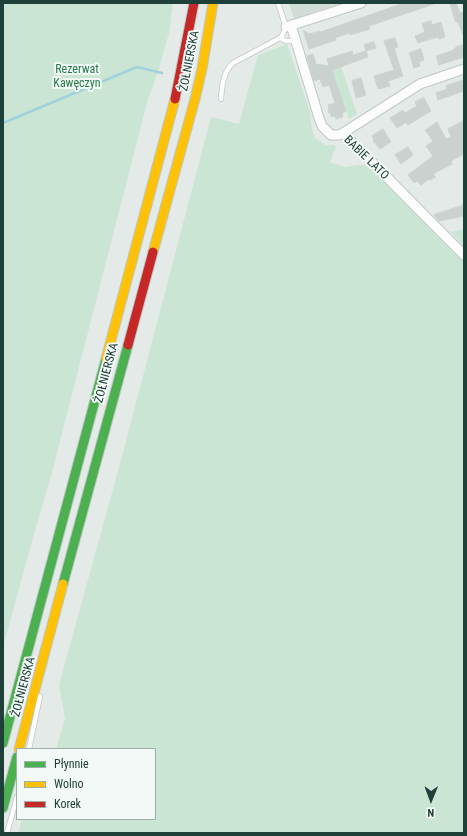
<!DOCTYPE html>
<meta charset="utf-8">
<style>
body{margin:0}
#map{position:relative;width:467px;height:836px;overflow:hidden;background:#e4eae7;font-family:"Roboto Condensed",sans-serif}
canvas{display:block}
.frame{position:absolute;inset:0;border:4px solid #1f4038;pointer-events:none}
.legend{position:absolute;left:16px;top:748px;width:140px;height:72px;box-sizing:border-box;background:#f2f9f6;border:1px solid #9eafaa;margin:0;padding:5px 7px;list-style:none;font-size:12px;color:#1f4038}
.legend li{display:flex;align-items:center;gap:8px;height:20px}
.legend b{width:20px;border:1px solid #9eafaa}
.north{position:absolute;left:411px;top:780px;width:40px;height:40px;-webkit-text-stroke:3px #f2f9f6;paint-order:stroke;rotate:181deg;font-size:11px;font-weight:700;line-height:16px;text-align:center;color:#1f4038}
.north::after{content:'';display:block;margin:auto;width:14px;height:18px;background:#1f4038;clip-path:polygon(50% 0,100% 100%,50% 72%,0 100%)}
</style>
<div id="map">
<canvas width="467" height="836"></canvas>
<div class="frame"></div>
<ul class="legend">
<li><b style="height:5px;background:#4caf50"></b>Płynnie</li>
<li><b style="height:5px;background:#ffc107"></b>Wolno</li>
<li><b style="height:5px;background:#c62828"></b>Korek</li>
</ul>
<div class="north">N</div>
</div>
<script>
const c = document.querySelector('canvas').getContext('2d');
c.lineJoin = 'round';
function fill(path, color) { c.fillStyle = color; c.fill(path, 'evenodd'); }
function stroke(path, color, width, dash) { c.strokeStyle = color; c.lineWidth = width; c.lineCap = dash ? 'butt' : 'round'; c.setLineDash(dash || []); c.stroke(path); }
function label(font, color, halo, rows, align = 'center') {
  c.font = font + ' "Roboto Condensed",sans-serif'; c.lineWidth = 4; c.setLineDash([]); c.textBaseline = 'middle'; c.strokeStyle = halo; c.fillStyle = color; for (const [text, x, y, turn = 0] of rows) {
    c.save(); c.translate(x, y); c.rotate((+turn || 0) * Math.PI / 180); c.textAlign = isNaN(turn) ? turn : align; if (halo) c.strokeText(text, 0, 0); c.fillText(text, 0, 0); c.restore();
  }
}
fill(new Path2D(`
 M289 3H341L294 19Z`), '#d1dcd7');
fill(new Path2D(`
 M3 3H173L169 33 158 72 148 99 51 476 31 545 3 647Z
 M287 44 310 112 312 129 315 138 326 145H333L336 147 330 162 345 167 358 165H365L376 173 464 259V833H18L22 819H155V749H56L65 719 59 685 121 460 211 117 239 124 258 55Z
 M341 66 357 114 349 119 332 69Z
 M464 229V246L451 232Z`), '#cbe5d4');
stroke(new Path2D(`
 M3 123 137 67 162 73`), '#a0d2dc', 2.5);
const building = new Path2D(`
 M404 3H434V4L369 26 370 29 350 35 349 33 335 38 336 40 309 49 303 30 309 34 320 31V32Z
 M450 3H456L460 13 464 12V35H463L458 22H456Z
 M431 21 432 25 441 22 445 37 439 39 438 37 418 43 415 36 425 32 422 24Z
 M395 38 398 47 394 48 403 76 388 81 390 86 378 89 374 76 394 70 384 41Z
 M374 42 376 48 366 51 368 57 332 70 346 111 342 113 343 117 336 119 335 116 332 117 331 114 328 112 329 108 328 105 335 103 329 85 323 87 320 79 314 81 307 56 313 54 316 64 329 66 327 59 352 51 353 55 366 51 364 45Z
 M464 45V57L439 65 436 56 454 50 456 47Z
 M421 49 424 60 419 62 420 66 414 68 409 53Z
 M361 78 366 95 356 98 352 81Z
 M464 80V91L438 100 436 93 447 89 446 86Z
 M424 98 431 111 408 125 406 122 397 128 390 118 403 110 405 113 417 106 415 102Z
 M464 121V154L451 161 452 164 433 174 436 177 430 180 429 179 421 185 417 181 414 183 408 175 433 156 426 146 433 141 425 130 437 122 446 139 451 137 448 129Z
 M383 129 391 142 380 149 373 141 374 140 372 136Z
 M408 147 413 155 401 164 395 155Z
 M464 205V216L439 221 434 215Z`);
fill(building, '#cad1cf');
stroke(building, '#ccd3d0', 1);
const lane = new Path2D(`
 M280 38 286 41H296
 M221 99C222 86 223 72 233 63L278 39 282 36 286 27 278 3
 M29 749 40 696
 M7 833 17 797`);
const street = new Path2D(`
 M291 25 319 118 322 126 331 135H339L343 133 420 84 464 69
 M286 27 361 3
 M343 133 464 255`);
const fast = new Path2D(`
 M63 584 128 345
 M3 743 106 359
 M3 808 17 757`);
const slow = new Path2D(`
 M153 252 195 99 202 69 213 3
 M106 359 175 99
 M19 749 63 584`);
const jam = new Path2D(`
 M175 99 194 3
 M128 345 153 252`);
stroke(lane, '#c1c7c5', 6);
stroke(street, '#c1c7c5', 11);
stroke(fast, '#bcc7c3', 11);
stroke(slow, '#bcc7c3', 11);
stroke(jam, '#bcc7c3', 11);
stroke(lane, '#fbfcfb', 4.5);
stroke(street, '#fbfcfb', 9);
stroke(fast, '#4caf50', 9);
stroke(slow, '#ffc107', 9);
stroke(jam, '#c62828', 9);
label('12px', '#1f4038', '#f2f9f6', [
 ["ŻOŁNIERSKA",190,61,-79],
 ["BABIE LATO",366,158,44],
 ["ŻOŁNIERSKA",107,373,-75],
 ["ŻOŁNIERSKA",24,687,-75]
]);
label('12px', '#257b4a', '#f2f9f6', [
 ["Rezerwat",77,70],
 ["Kawęczyn",77,84]
]);
</script>
